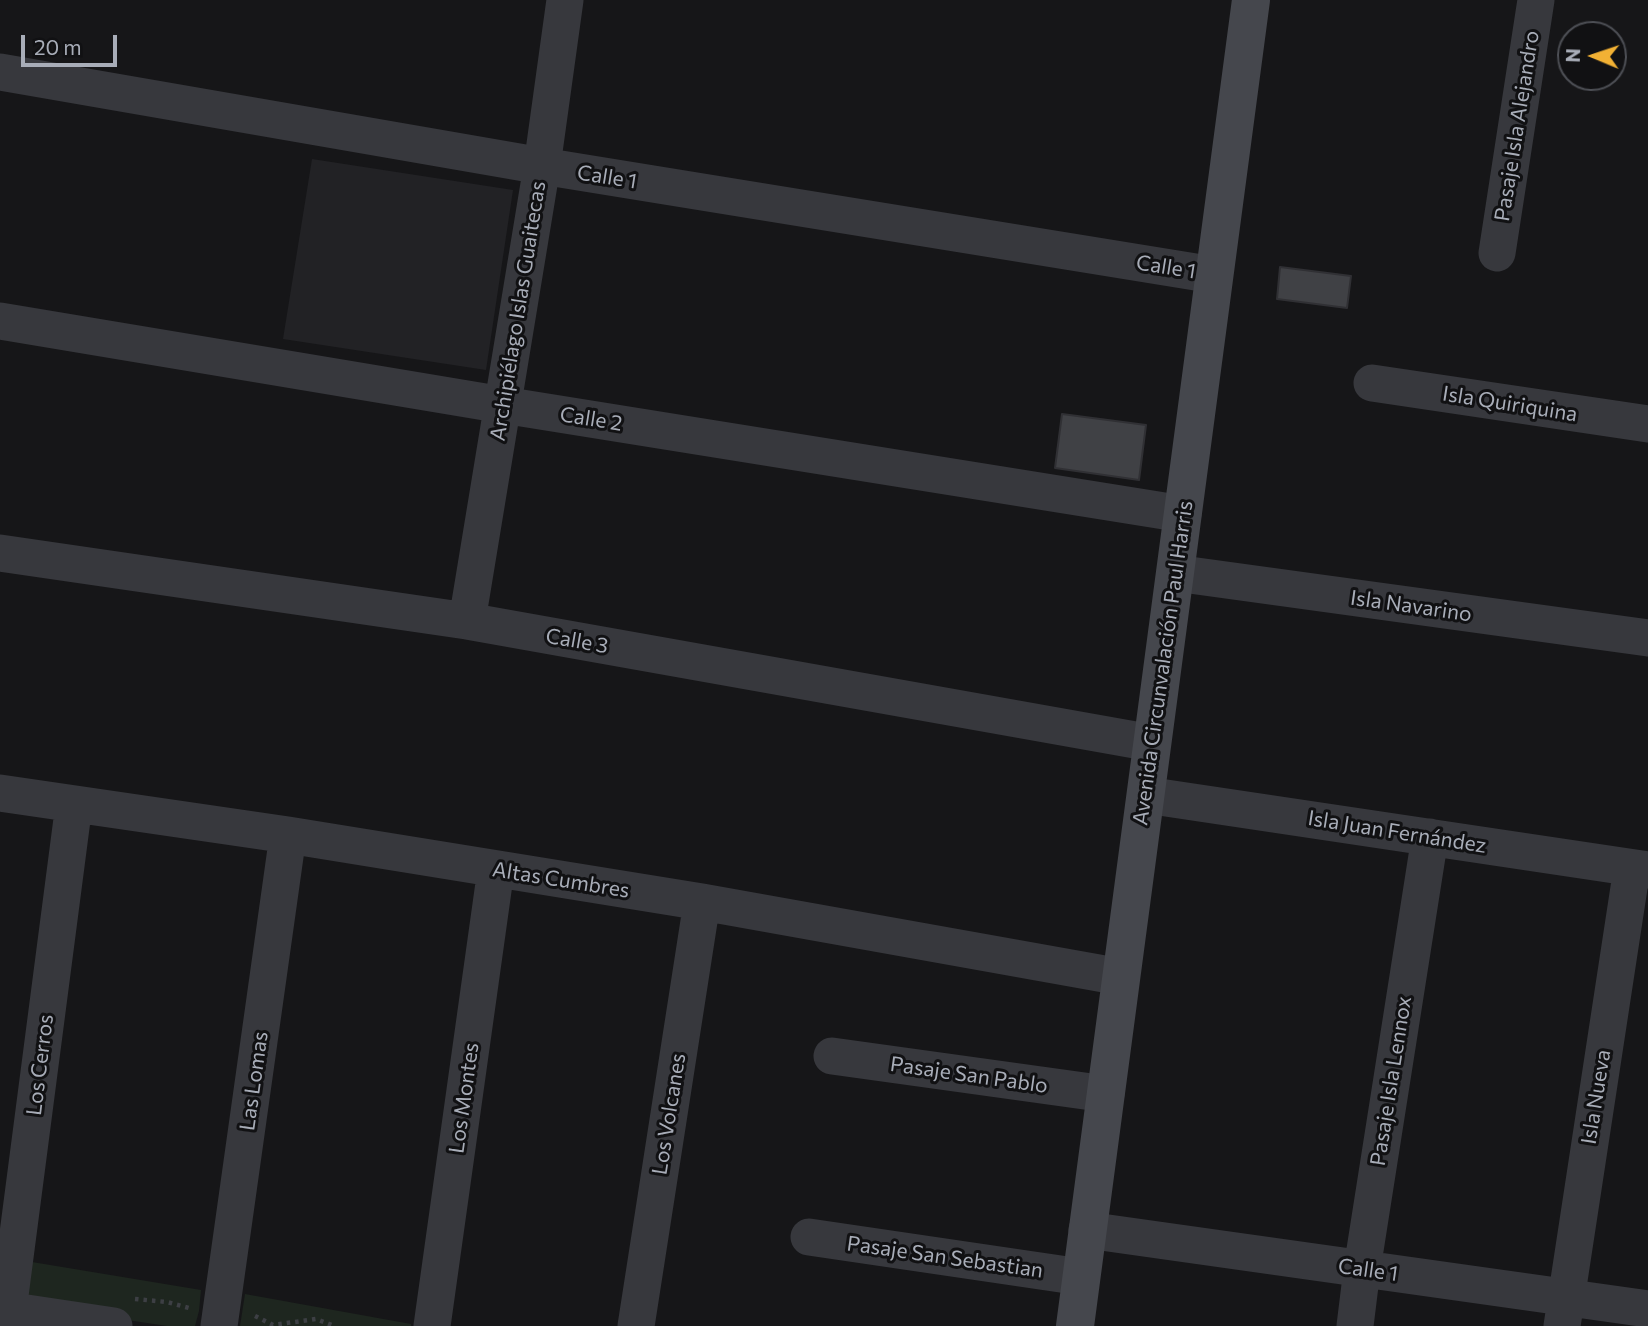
<!DOCTYPE html>
<meta charset="utf-8">
<style>
body{margin:0}
#map{position:relative;width:1648px;height:1326px;overflow:hidden;background:#161618;font-family:Commissioner,sans-serif}
canvas{display:block}
.north{position:absolute;left:1557px;top:21px;width:70px;height:70px;box-sizing:border-box;background:#111113;border:2px solid #4d4f55;border-radius:50%;rotate:272deg;font-size:19px;font-weight:700;line-height:28px;text-align:center;color:#a8adb8}
.north::after{content:'';display:block;margin:auto;width:24px;height:32px;background:#f2b134;clip-path:polygon(50% 0,100% 100%,50% 72%,0 100%)}
.scale{position:absolute;left:21px;top:35px;width:96px;height:32px;box-sizing:border-box;border:4px solid #a8adb8;border-top:0;padding-left:9px;font-size:21px;line-height:24px;white-space:nowrap;color:#a8adb8;-webkit-text-stroke:5px #111113;paint-order:stroke}
</style>
<div id="map">
<canvas width="1648" height="1326"></canvas>
<div class="north">N</div>
<div class="scale">20 m</div>
</div>
<script>
const c = document.querySelector('canvas').getContext('2d');
c.lineJoin = 'round';
function fill(path, color) { c.fillStyle = color; c.fill(path, 'evenodd'); }
function stroke(path, color, width, dash) { c.strokeStyle = color; c.lineWidth = width; c.lineCap = dash ? 'butt' : 'round'; c.setLineDash(dash || []); c.stroke(path); }
function label(font, color, halo, rows, align = 'center') {
  c.font = font + ' Commissioner,sans-serif'; c.lineWidth = 6; c.setLineDash([]); c.textBaseline = 'middle'; c.strokeStyle = halo; c.fillStyle = color; for (const [text, x, y, turn = 0] of rows) {
    c.save(); c.translate(x, y); c.rotate((+turn || 0) * Math.PI / 180); c.textAlign = isNaN(turn) ? turn : align; if (halo) c.strokeText(text, 0, 0); c.fillText(text, 0, 0); c.restore();
  }
}
fill(new Path2D(`
 M312 159 513 190 486 370 283 339Z`), '#222225');
fill(new Path2D(`
 M26 1261 201 1290 199 1311 195 1326H167L21 1304Z
 M245 1294 411 1324V1326H240Z`), '#1e261f');
const building = new Path2D(`
 M1280 267 1351 276 1347 308 1277 299Z
 M1062 414 1146 425 1139 480 1055 468Z`);
fill(building, '#404145');
stroke(building, '#303034', 2);
stroke(new Path2D(`
 M135 1299 167 1302 189 1308
 M255 1316 273 1325 316 1319 334 1326`), '#3d3f44', 4.5, [3.5, 5]);
stroke(new Path2D(`
 M0 72 542 166 1214 275
 M1497 253 1536 0
 M0 321 503 405 1183 514
 M1372 383 1648 424
 M0 553 467 621 1152 743
 M1175 573 1648 638
 M467 621 542 166 565 0
 M0 793 288 835 702 902 1121 977
 M1146 795 1648 870
 M832 1056 1106 1094
 M1087 1230 1648 1309
 M809 1237 1081 1277
 M0 1309 114 1326
 M6 1326 74 804
 M219 1326 288 835
 M432 1326 496 869
 M636 1326 702 902
 M1355 1326 1362 1269 1430 837
 M1562 1326 1632 868`), '#37383d', 37);
stroke(new Path2D(`
 M1075 1326 1251 0`), '#45474d', 38);
label('21px', '#a8adb8', '#111113', [
 ["Pasaje Isla Alejandro",1517,126,-81],
 ["Calle 1",607,177,9],
 ["Calle 1",1166,267,9],
 ["Archipiélago Islas Guaitecas",518,311,-81],
 ["Isla Quiriquina",1510,404,9],
 ["Calle 2",591,419,9],
 ["Isla Navarino",1411,606,8],
 ["Calle 3",577,641,10],
 ["Avenida Circunvalación Paul Harris",1163,663,-82],
 ["Isla Juan Fernández",1397,832,9],
 ["Altas Cumbres",561,880,9],
 ["Los Cerros",40,1065,-83],
 ["Pasaje San Pablo",969,1075,8],
 ["Las Lomas",254,1081,-82],
 ["Pasaje Isla Lennox",1391,1081,-81],
 ["Isla Nueva",1596,1097,-81],
 ["Los Montes",464,1098,-82],
 ["Los Volcanes",669,1114,-81],
 ["Pasaje San Sebastian",945,1257,8],
 ["Calle 1",1368,1270,8]
]);
</script>
